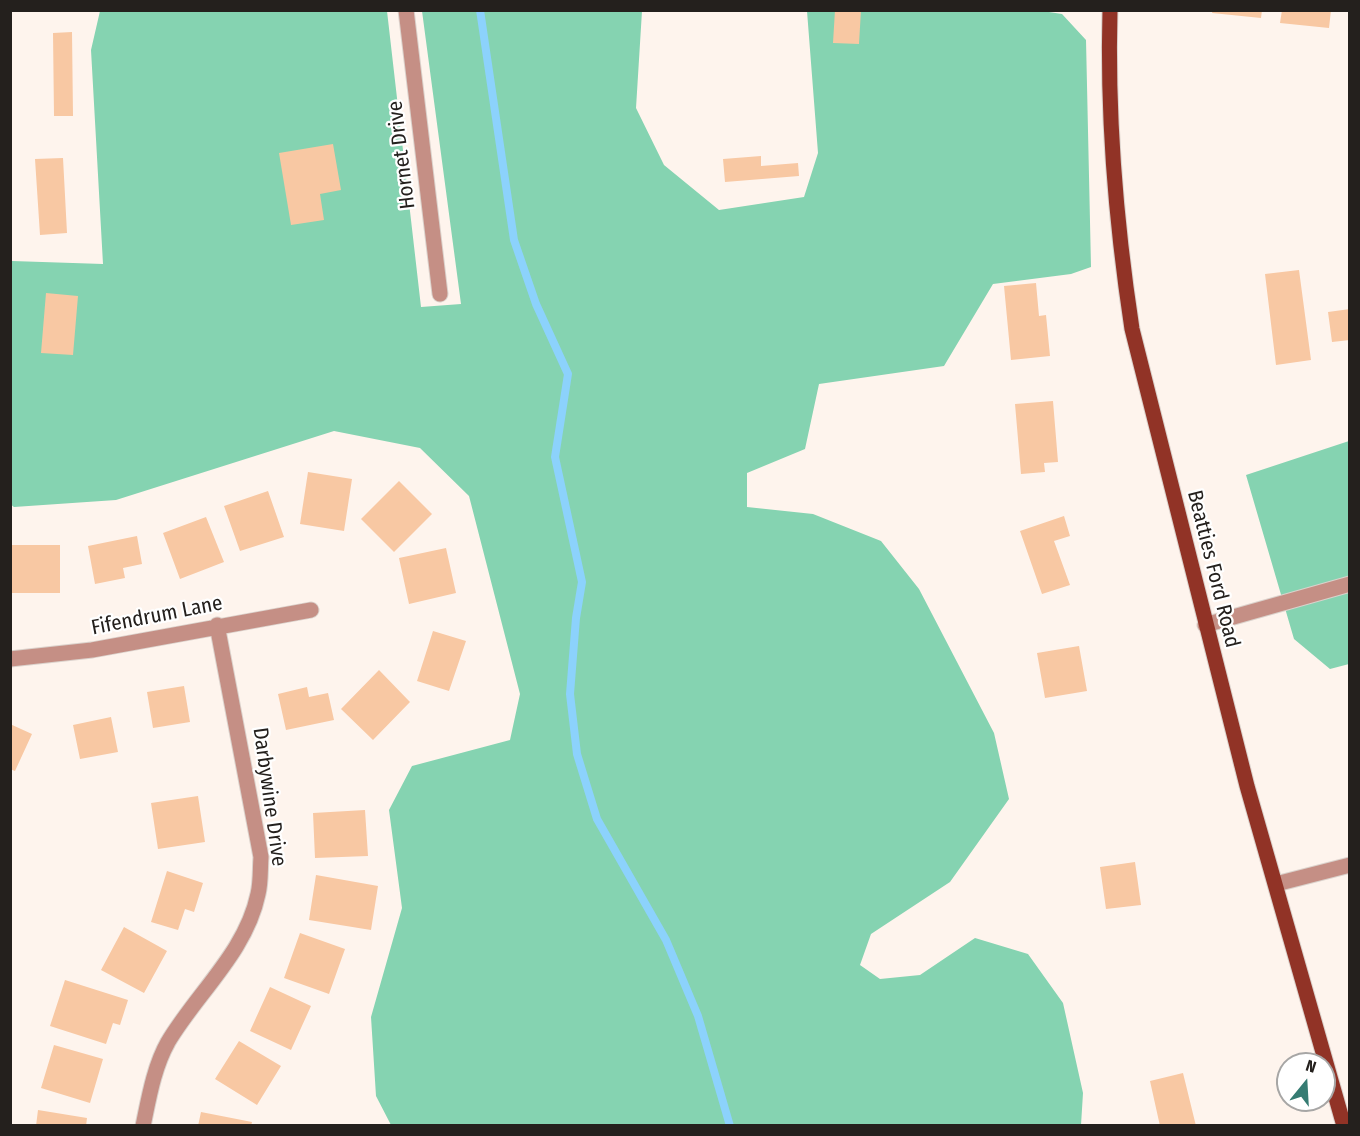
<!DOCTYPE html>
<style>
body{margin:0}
#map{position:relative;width:1360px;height:1136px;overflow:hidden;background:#fef4ed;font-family:"Fira Sans Condensed",sans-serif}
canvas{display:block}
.frame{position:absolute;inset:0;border:12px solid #24201d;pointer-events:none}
.north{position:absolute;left:1276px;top:1052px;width:60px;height:60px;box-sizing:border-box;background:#fff;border:2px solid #a7a6a5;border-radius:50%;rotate:18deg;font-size:16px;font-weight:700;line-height:24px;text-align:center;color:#24201d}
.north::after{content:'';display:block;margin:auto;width:21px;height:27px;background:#367c73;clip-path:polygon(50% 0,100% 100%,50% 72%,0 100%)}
</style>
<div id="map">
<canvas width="1360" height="1136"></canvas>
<div class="frame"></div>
<div class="north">N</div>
</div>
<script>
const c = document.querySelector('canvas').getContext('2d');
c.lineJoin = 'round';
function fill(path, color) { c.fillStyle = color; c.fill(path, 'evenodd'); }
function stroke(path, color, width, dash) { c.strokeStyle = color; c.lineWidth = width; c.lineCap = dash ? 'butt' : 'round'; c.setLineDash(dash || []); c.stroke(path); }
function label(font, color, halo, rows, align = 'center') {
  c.font = font + ' "Fira Sans Condensed",sans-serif'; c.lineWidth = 4.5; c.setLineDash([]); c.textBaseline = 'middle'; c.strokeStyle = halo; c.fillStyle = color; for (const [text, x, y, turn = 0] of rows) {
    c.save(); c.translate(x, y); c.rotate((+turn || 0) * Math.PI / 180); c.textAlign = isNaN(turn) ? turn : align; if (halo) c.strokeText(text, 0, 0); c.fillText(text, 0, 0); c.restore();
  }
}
fill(new Path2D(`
 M1036 10 1062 14 1086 40 1091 267 1071 274 993 284 944 366 819 384 805 449 747 473V507L813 514 881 541 919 589 994 733 1009 799 950 882 871 934 860 965 880 979 920 975 975 938 1028 954 1063 1003 1083 1093 1081 1125H391L376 1096 371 1017 402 908 389 810 412 766 510 740 520 694 469 496 420 448 334 431 116 500 14 507 10 504V251L12 261 103 264 91 50 100 11H387L421 307 461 304 422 11H642L636 108 664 165 719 210 804 197 818 153 807 11Z
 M1349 441V664L1330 669 1294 639 1246 475Z`), '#85d3b1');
stroke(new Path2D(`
 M480 10 514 240 536 304 568 374 555 457 582 582 576 618 570 694 577 754 597 819 666 940 698 1016 730 1126`), '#8cd2fc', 8);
fill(new Path2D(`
 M835 10H861L859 44 833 43Z
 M1213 10H1262L1261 18 1212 13Z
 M1282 10H1331L1329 28 1280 23Z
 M72 32 73 116H54L53 33Z
 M333 144 341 190 320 194 324 220 291 225 279 153Z
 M761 156V166L798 163 799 176 725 182 723 159Z
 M63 158 67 233 40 235 35 159Z
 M1299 270 1311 360 1276 365 1265 274Z
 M1036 283 1039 316 1046 315 1050 356 1011 360 1004 286Z
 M46 293 78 296 73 355 41 353Z
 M1350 309V340L1332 342 1328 312Z
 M1053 401 1058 462 1044 463 1045 472 1021 474 1015 404Z
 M308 472 352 479 344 531 300 524Z
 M399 481 432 514 394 552 361 519Z
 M268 491 284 537 240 551 224 506Z
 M1064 516 1070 536 1054 541 1070 585 1042 594 1020 531Z
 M206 517 224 562 180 579 163 533Z
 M137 536 142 564 123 568 125 578 95 584 88 546Z
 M10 545H60V593H10Z
 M446 548 456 593 409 604 399 558Z
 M433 631 466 641 449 691 417 681Z
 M1079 646 1087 691 1045 698 1037 653Z
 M379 670 410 702 373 740 341 709Z
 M184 686 190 722 153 728 147 692Z
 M307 687 309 697 328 693 334 720 286 730 278 694Z
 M111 717 118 752 80 759 73 725Z
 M10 724 32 734 15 771 10 769Z
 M198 796 205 842 158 849 151 803Z
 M365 810 368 856 315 858 313 813Z
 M1135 862 1141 905 1106 909 1100 867Z
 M167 871 203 883 194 912 185 909 178 930 151 922Z
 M316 875 378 886 371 930 309 920Z
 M124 927 167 951 144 993 101 970Z
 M300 933 345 949 329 994 284 978Z
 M65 980 128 1000 120 1025 113 1023 106 1044 50 1026Z
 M270 987 311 1006 291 1050 250 1031Z
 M239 1041 281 1066 257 1105 215 1079Z
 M54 1045 103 1059 90 1103 41 1088Z
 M1183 1073 1196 1126H1160L1150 1081Z
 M38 1110 87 1118 86 1126H36Z
 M201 1112 252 1122 251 1126H198Z`), '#f8c8a3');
const minor = new Path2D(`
 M406 10 440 294
 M1205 625 1350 584
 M10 659 92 650 311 610
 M1276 884 1350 865
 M143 1126C149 1097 154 1067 168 1042 197 993 246 952 258 894 261 882 260 869 261 857L217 625`);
const major = new Path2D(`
 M1110 10C1107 116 1116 224 1132 329L1247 786 1344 1126`);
stroke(minor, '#dbd2cc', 17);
stroke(major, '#dbd2cc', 17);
stroke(minor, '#c58f85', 15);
stroke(major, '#913326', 15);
label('21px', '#24201d', '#fff', [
 ["Hornet Drive",402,155,-97],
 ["Beatties Ford Road",1213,569,76],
 ["Fifendrum Lane",157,616,-11],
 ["Darbywine Drive",269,797,82]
]);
</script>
